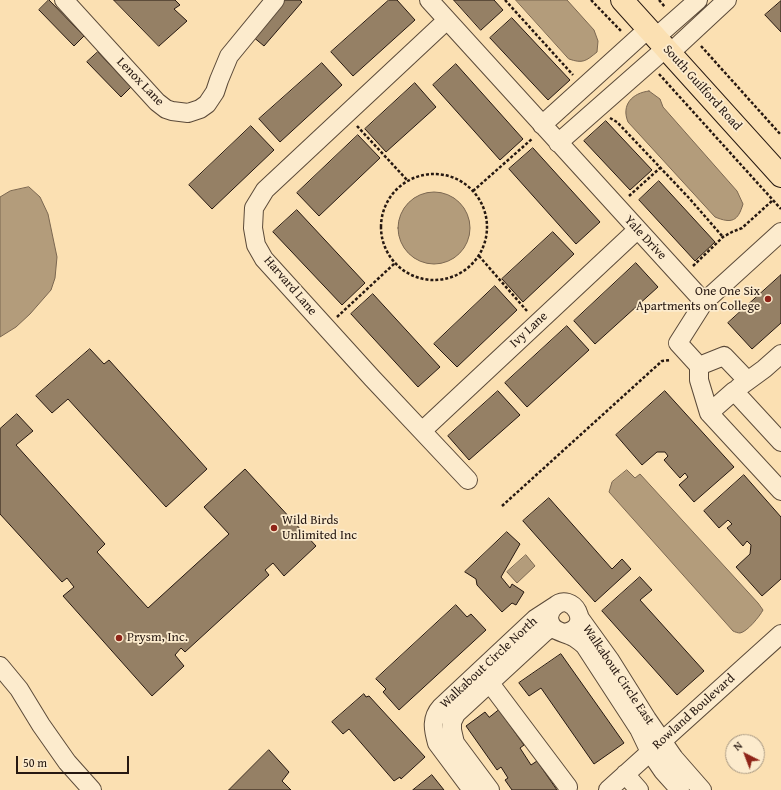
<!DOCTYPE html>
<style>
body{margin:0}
#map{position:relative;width:781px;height:790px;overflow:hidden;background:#fbe0b2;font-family:"Gentium Book Plus",serif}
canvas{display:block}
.north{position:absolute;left:725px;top:734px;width:40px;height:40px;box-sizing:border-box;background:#fcebcd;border:1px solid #a69782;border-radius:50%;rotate:318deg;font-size:11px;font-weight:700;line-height:16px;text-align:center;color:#261811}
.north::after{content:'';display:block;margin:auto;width:14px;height:18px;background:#8f2418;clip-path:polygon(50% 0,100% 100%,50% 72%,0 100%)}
.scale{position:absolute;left:16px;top:756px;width:113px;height:18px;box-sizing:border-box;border:2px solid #261811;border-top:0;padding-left:5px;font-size:12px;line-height:14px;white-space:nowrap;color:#261811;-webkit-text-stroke:3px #fcebcd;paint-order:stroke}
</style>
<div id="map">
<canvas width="781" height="790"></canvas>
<div class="north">N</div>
<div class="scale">50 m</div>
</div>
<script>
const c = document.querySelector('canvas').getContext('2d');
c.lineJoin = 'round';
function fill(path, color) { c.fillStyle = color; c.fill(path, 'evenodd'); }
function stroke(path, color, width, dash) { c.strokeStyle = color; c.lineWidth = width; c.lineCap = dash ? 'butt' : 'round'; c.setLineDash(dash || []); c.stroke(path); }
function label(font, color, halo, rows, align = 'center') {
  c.font = font + ' "Gentium Book Plus",serif'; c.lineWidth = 3.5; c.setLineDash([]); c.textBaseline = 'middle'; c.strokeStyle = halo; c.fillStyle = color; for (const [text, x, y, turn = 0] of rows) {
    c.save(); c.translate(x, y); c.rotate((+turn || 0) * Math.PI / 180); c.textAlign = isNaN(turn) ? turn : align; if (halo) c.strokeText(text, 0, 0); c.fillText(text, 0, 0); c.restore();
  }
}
const water = new Path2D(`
 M516 0H567L594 30 598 41 597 52C586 61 583 64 569 59Z
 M649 91 660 99 663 107 737 191 743 204C738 221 732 224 715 217L628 122C621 105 632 93 649 91Z
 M29 187 40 197 48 214 57 257 55 278 51 290 30 314 16 327 0 337V197L10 191Z
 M398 228a36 36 0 1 1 72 0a36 36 0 1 1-72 0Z
 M627 470 635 478 640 474 758 603 763 610C760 616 747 632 740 633 738 633 735 632 733 631L609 492 612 482Z
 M526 555 535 566 517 583 507 572Z`);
fill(water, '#b39c7b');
stroke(water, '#7b6751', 1);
const building = new Path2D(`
 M49 0 84 36 74 46 39 10Z
 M114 0H175L180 5 174 9 187 21 159 46Z
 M283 0H300L302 2 264 46 252 36Z
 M389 0H397L415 20 353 76 331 52Z
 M454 0H494L503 10 481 30Z
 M781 1V32L765 15Z
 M512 18 570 80 548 100 490 38Z
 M98 52 131 87 121 97 87 62Z
 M322 63 342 85 280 142 259 119Z
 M456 64 523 139 500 160 433 85Z
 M415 83 436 107 386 152 365 129Z
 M606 121 652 170 630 190 584 141Z
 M251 126 274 150 212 209 189 185Z
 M358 135 380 158 319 216 297 193Z
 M533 148 600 222 576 244 509 169Z
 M659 181 715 242 695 261 639 200Z
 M297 210 365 283 342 305 273 232Z
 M553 232 574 254 523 302 502 279Z
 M636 263 658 287 595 344 574 321Z
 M781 275V323L752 349 728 323Z
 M495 286 517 310 457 367 434 344Z
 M373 294 440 367 418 387 351 314Z
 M567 326 589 350 527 407 505 383Z
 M90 349 104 364 109 360 207 469 166 507 68 399 52 413 36 396Z
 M498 391 520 415 469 460 448 436Z
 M665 391 734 467 694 502 679 485 688 477 685 473 680 478 664 460 668 456 665 452H657L642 465 616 435Z
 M17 414 33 431 16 445 105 544 97 552 148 608 229 534 204 507 245 469 316 546 284 576 273 563 265 570 269 575 185 652 181 648 175 655 184 666 152 696 63 596 74 587 67 578 62 582 0 514V429Z
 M744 475 781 517V579L762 596 736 567 750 554 751 545 747 541 743 546 727 528 732 524 728 520 719 528 704 511Z
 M549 498 612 569 622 559 631 569 595 602 523 521Z
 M507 532 520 544 501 577 510 588 512 584 524 592 516 605 512 603 502 612 477 585 476 579 465 572Z
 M640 577 652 590 640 600 704 671 677 695 602 611Z
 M456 605 467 617 471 614 486 630 399 710 383 692 386 689 376 679Z
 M561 654 624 743 594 764 541 688 529 696 519 683Z
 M364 694 366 697 369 696 425 757 401 779 400 777 394 781 349 729 343 734 332 722Z
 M499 710 524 745 520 748 531 765 537 761 557 790H512L505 780 508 778 501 767 497 770 466 726 485 712 489 717Z
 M269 750 289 772 282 781 291 790H229Z
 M432 775 444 790H413Z`);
fill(building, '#958065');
stroke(building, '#261811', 1);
const minor = new Path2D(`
 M64 0 157 102 166 109 172 111 188 113 200 109 207 104 215 92 219 80 229 56 275 0
 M429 0 704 302
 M447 20 265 190 254 208 253 228 256 245 264 259 372 378 468 480
 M656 37 698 0
 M670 53 727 0
 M542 125 648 29
 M558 143 666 48
 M781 232 704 302 678 343 699 366V380L709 413 781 491
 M699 366 724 356 747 380
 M738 388 764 369 781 354
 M709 413 734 391 781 442
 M422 431 637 230
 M579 617 610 660 647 719 674 758 702 790
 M564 633C595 628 572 589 554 607 550 611 548 617 550 622 553 633 566 632 575 638 578 640 582 643 585 646L639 729 650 752 663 771 680 790
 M0 666 19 689 41 725 67 762 92 790
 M483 674 568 787
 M625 774 639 790
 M472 790 437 743C433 729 431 718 441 707L535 619 555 606
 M490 790 455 743 452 730V722L456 714 545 632 552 627
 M608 790 781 634`);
const major = new Path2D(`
 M622 0 781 176`);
stroke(minor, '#5b4a39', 20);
stroke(major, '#261811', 24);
stroke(new Path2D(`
 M505 0 573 75
 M591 0 621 31
 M659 0 665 7
 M701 46 781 135
 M659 74 781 209
 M610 118 617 122 689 198 723 237
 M357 126 408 181
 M381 227a53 53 0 1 1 106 0a53 53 0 1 1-106 0Z
 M473 191 533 138
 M629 196 660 168
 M479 256 527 311
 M693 266 723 237 732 232 742 228 773 200
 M337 317 395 263
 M502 506 662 361 671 360`), '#261811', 2.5, [3, 2]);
stroke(minor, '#fcebcd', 18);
stroke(major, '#fbe0b2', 22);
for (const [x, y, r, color] of [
 [768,299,4,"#8f2418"],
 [274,528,4,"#8f2418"],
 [119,638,4,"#8f2418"]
]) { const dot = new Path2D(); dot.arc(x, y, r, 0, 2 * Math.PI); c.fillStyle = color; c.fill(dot); stroke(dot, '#fcebcd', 1.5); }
label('13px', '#261811', '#fcebcd', [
 ["Lenox Lane",140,82,46],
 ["South Guilford Road",702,88,48],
 ["Yale Drive",645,238,47],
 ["Harvard Lane",290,286,49],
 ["Ivy Lane",529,330,-43],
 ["Walkabout Circle North",489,663,-43],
 ["Walkabout Circle East",618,675,56],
 ["Rowland Boulevard",694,712,-42]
]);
label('13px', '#261811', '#fcebcd', [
 ["One One Six",760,292,"right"],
 ["Apartments on College",760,307,"right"],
 ["Wild Birds",282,521],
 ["Unlimited Inc",282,536],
 ["Prysm, Inc.",127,638]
], 'left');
</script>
